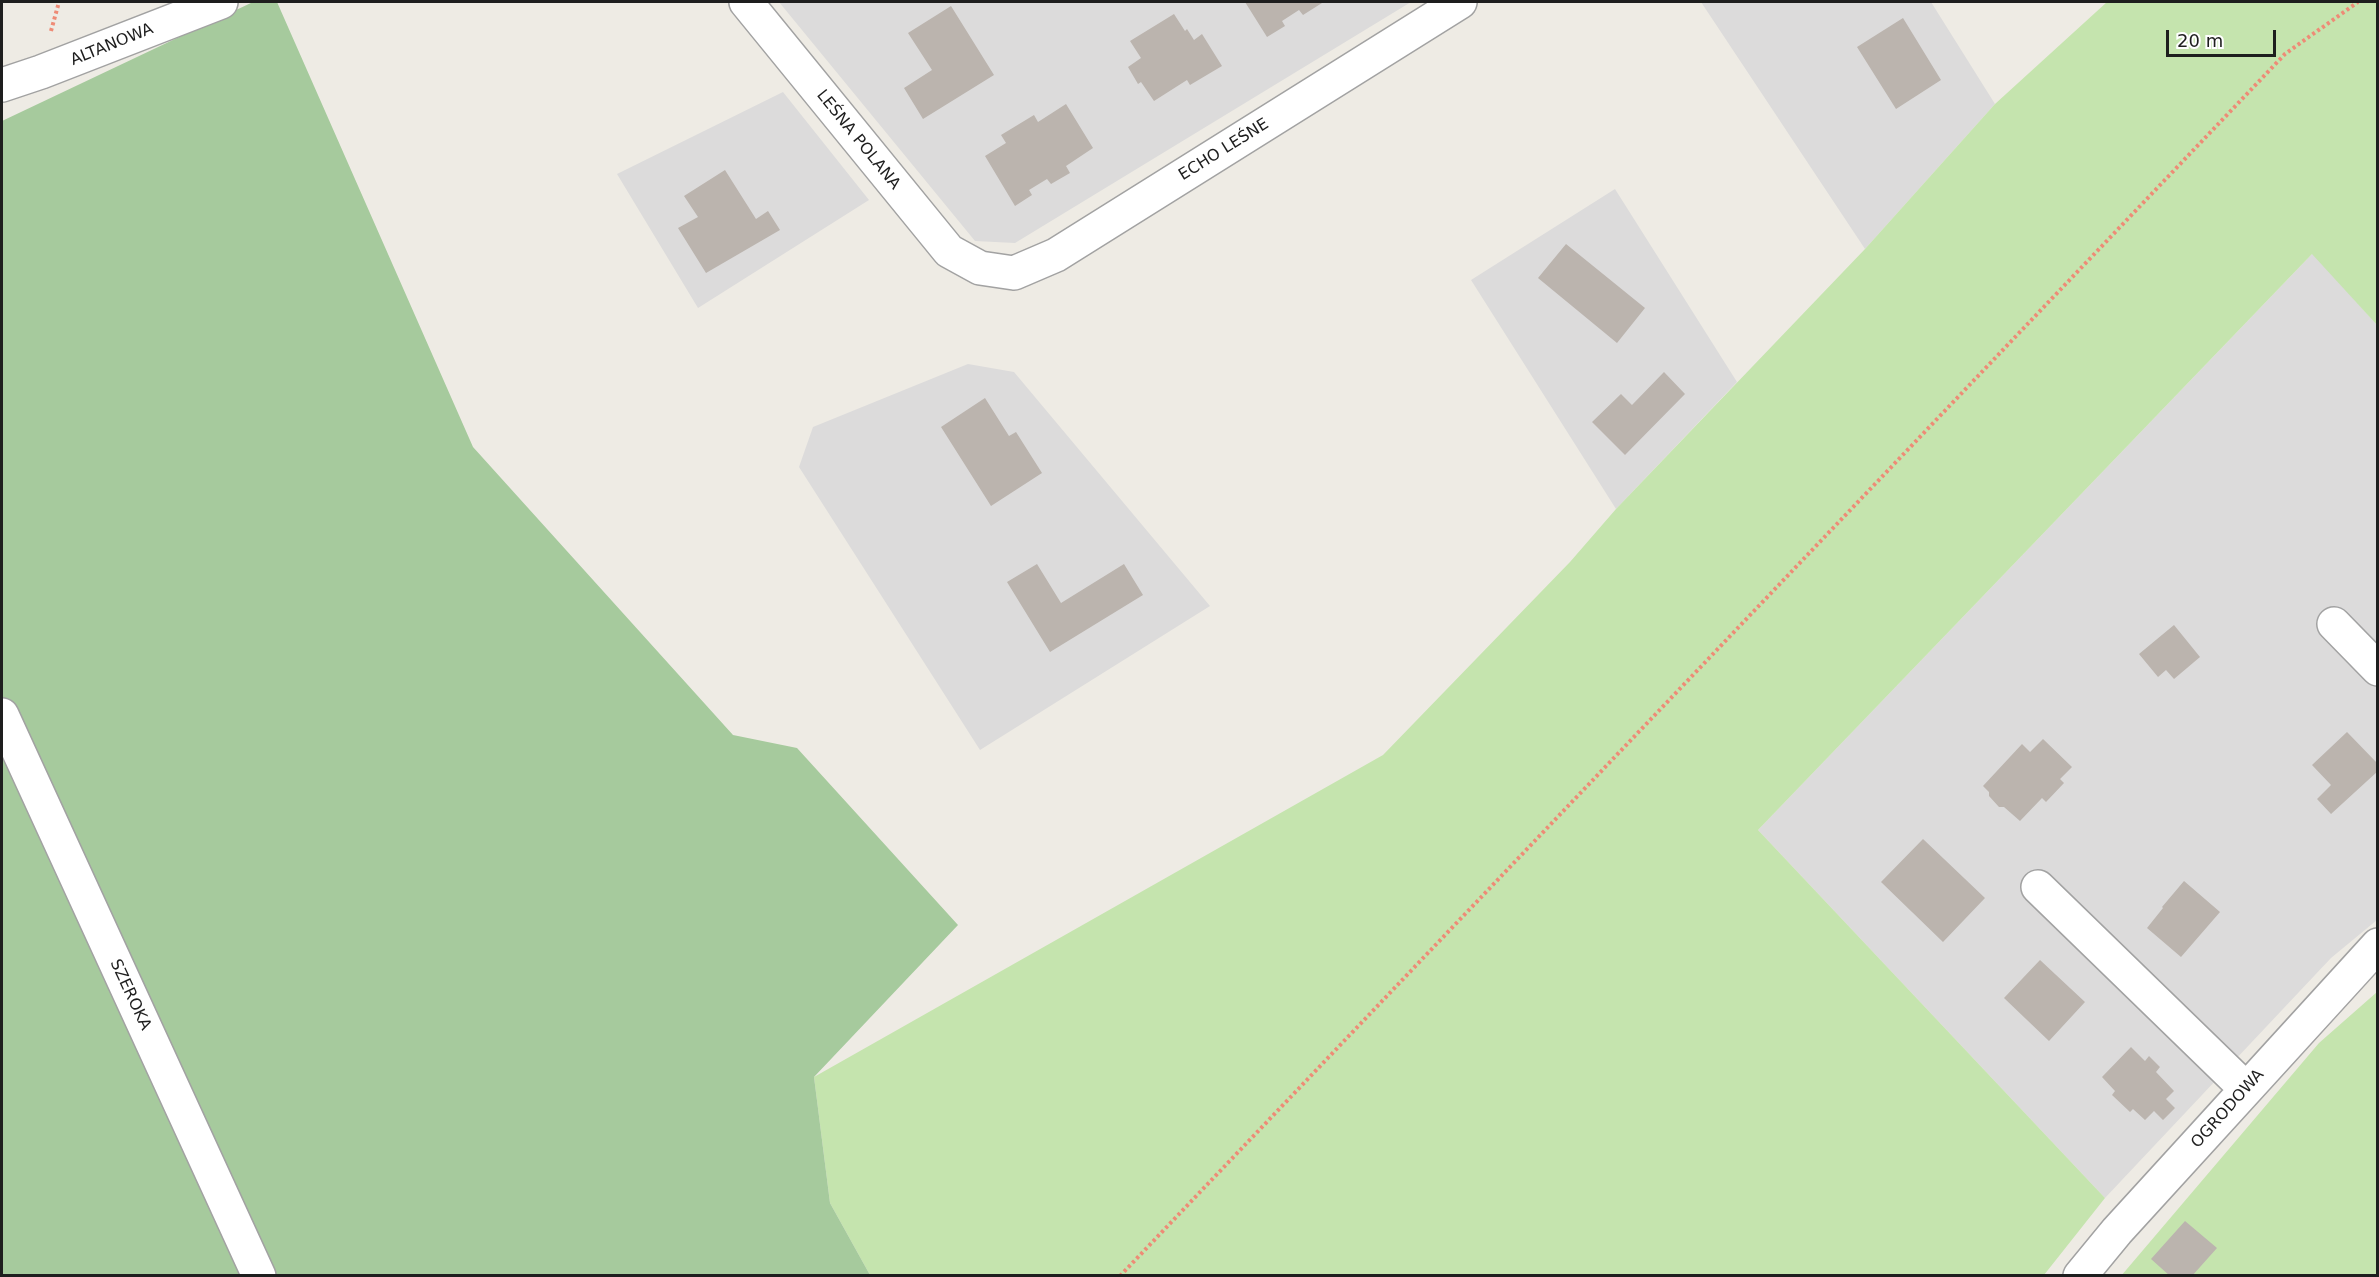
<!DOCTYPE html>
<meta charset="utf-8">
<style>
body{margin:0}
#map{position:relative;width:2379px;height:1277px;overflow:hidden;background:#eeebe4;font-family:"DejaVu Sans",sans-serif}
canvas{display:block}
.frame{position:absolute;inset:0;border:3px solid #1e1e1e;pointer-events:none}
.scale{position:absolute;left:2166px;top:30px;width:110px;height:27px;box-sizing:border-box;border:3px solid #1e1e1e;border-top:0;padding-left:8px;font-size:18px;line-height:21px;white-space:nowrap;color:#1e1e1e;-webkit-text-stroke:4px #fff;paint-order:stroke}
</style>
<div id="map">
<canvas width="2379" height="1277"></canvas>
<div class="frame"></div>
<div class="scale">20 m</div>
</div>
<script>
const c = document.querySelector('canvas').getContext('2d');
c.lineJoin = 'round';
function fill(path, color) { c.fillStyle = color; c.fill(path, 'evenodd'); }
function stroke(path, color, width, dash) { c.strokeStyle = color; c.lineWidth = width; c.lineCap = dash ? 'butt' : 'round'; c.setLineDash(dash || []); c.stroke(path); }
function label(font, color, halo, rows, align = 'center') {
  c.font = font + ' "DejaVu Sans",sans-serif'; c.lineWidth = 4.5; c.setLineDash([]); c.textBaseline = 'middle'; c.strokeStyle = halo; c.fillStyle = color; for (const [text, x, y, turn = 0] of rows) {
    c.save(); c.translate(x, y); c.rotate((+turn || 0) * Math.PI / 180); c.textAlign = isNaN(turn) ? turn : align; if (halo) c.strokeText(text, 0, 0); c.fillText(text, 0, 0); c.restore();
  }
}
fill(new Path2D(`
 M779 2H1411L1015 243 975 241Z
 M1701 2H1931L1995 104 1865 249Z
 M783 92 869 200 698 308 617 174Z
 M1615 189 1737 382 1616 509 1471 280Z
 M2313 253 2377 325V920L2331 958 2105 1198 1758 830Z
 M968 364 1014 372 1210 606 980 750 799 467 813 427Z`), '#dcdbdb');
fill(new Path2D(`
 M2107 2H2377V325L2312 254 1758 830 2105 1198 2044 1275H870L830 1203 814 1077 1383 755 1570 562 1616 509 1865 249 1995 104Z
 M2377 992V1275L2121 1276 2319 1043Z`), '#c5e4ae');
fill(new Path2D(`
 M253 2H277L473 447 733 735 797 748 958 925 814 1077 830 1203 870 1275H2V117V121Z`), '#a6ca9d');
fill(new Path2D(`
 M1245 2H1321L1322 3 1303 15 1299 10 1282 21 1285 26 1267 37Z
 M951 6 994 75 923 119 904 88 932 70 908 33Z
 M1174 14 1185 31 1187 29 1194 40 1202 34 1222 66 1190 85 1187 80 1154 101 1141 82 1138 84 1128 67 1141 58 1130 41Z
 M1903 18 1941 80 1896 109 1857 47Z
 M1066 104 1093 148 1066 166 1070 173 1051 184 1047 179 1029 190 1032 195 1015 206 985 156 1006 143 1001 135 1034 115 1038 122Z
 M725 170 756 219 768 211 780 230 706 273 678 228 698 217 684 196Z
 M1566 244 1645 308 1617 343 1538 278Z
 M1664 372 1685 394 1625 455 1592 422 1621 394 1632 405Z
 M985 398 1009 436 1016 432 1042 473 991 506 941 427Z
 M1037 564 1061 603 1124 564 1143 595 1050 652 1007 582Z
 M2174 625 2200 657 2174 679 2166 670 2158 677 2139 654Z
 M2347 732 2378 764V771L2331 814 2317 799 2331 785 2312 765Z
 M2043 739 2072 767 2060 779 2064 783 2046 802 2042 798 2020 821 2004 807H1999L1989 796V792L1983 786 2022 744 2030 752Z
 M1923 839 1985 898 1943 942 1881 882Z
 M2184 881 2220 912 2181 957 2147 928 2163 908 2162 907Z
 M2040 960 2085 1002 2049 1041 2004 998Z
 M2131 1047 2145 1061 2149 1056 2160 1067 2156 1072 2174 1091 2166 1099 2175 1108 2163 1120 2154 1111 2145 1120 2133 1109 2130 1112 2112 1095 2115 1091 2102 1077Z
 M2185 1221 2217 1248 2192 1276H2170L2151 1259Z`), '#bbb4ae');
const minor = new Path2D(`
 M746 2 949 251 980 268 1014 273 1056 255 1460 2
 M2 85 41 72 221 2
 M2334 624 2378 669
 M2 715 259 1276
 M2038 887 2246 1089
 M2080 1276 2117 1231 2378 945`);
stroke(minor, '#a2a2a2', 36);
stroke(new Path2D(`
 M51 31 59 2
 M1120 1276 2285 54 2358 2`), '#ee8b76', 4, [3, 3]);
stroke(minor, '#fff', 33);
label('16px', '#1e1e1e', '#fff', [
 ["ALTANOWA",112,45,-22],
 ["LEŚNA POLANA",858,140,51],
 ["ECHO LEŚNE",1224,150,-32],
 ["SZEROKA",130,995,65],
 ["OGRODOWA",2228,1109,-48]
]);
</script>
